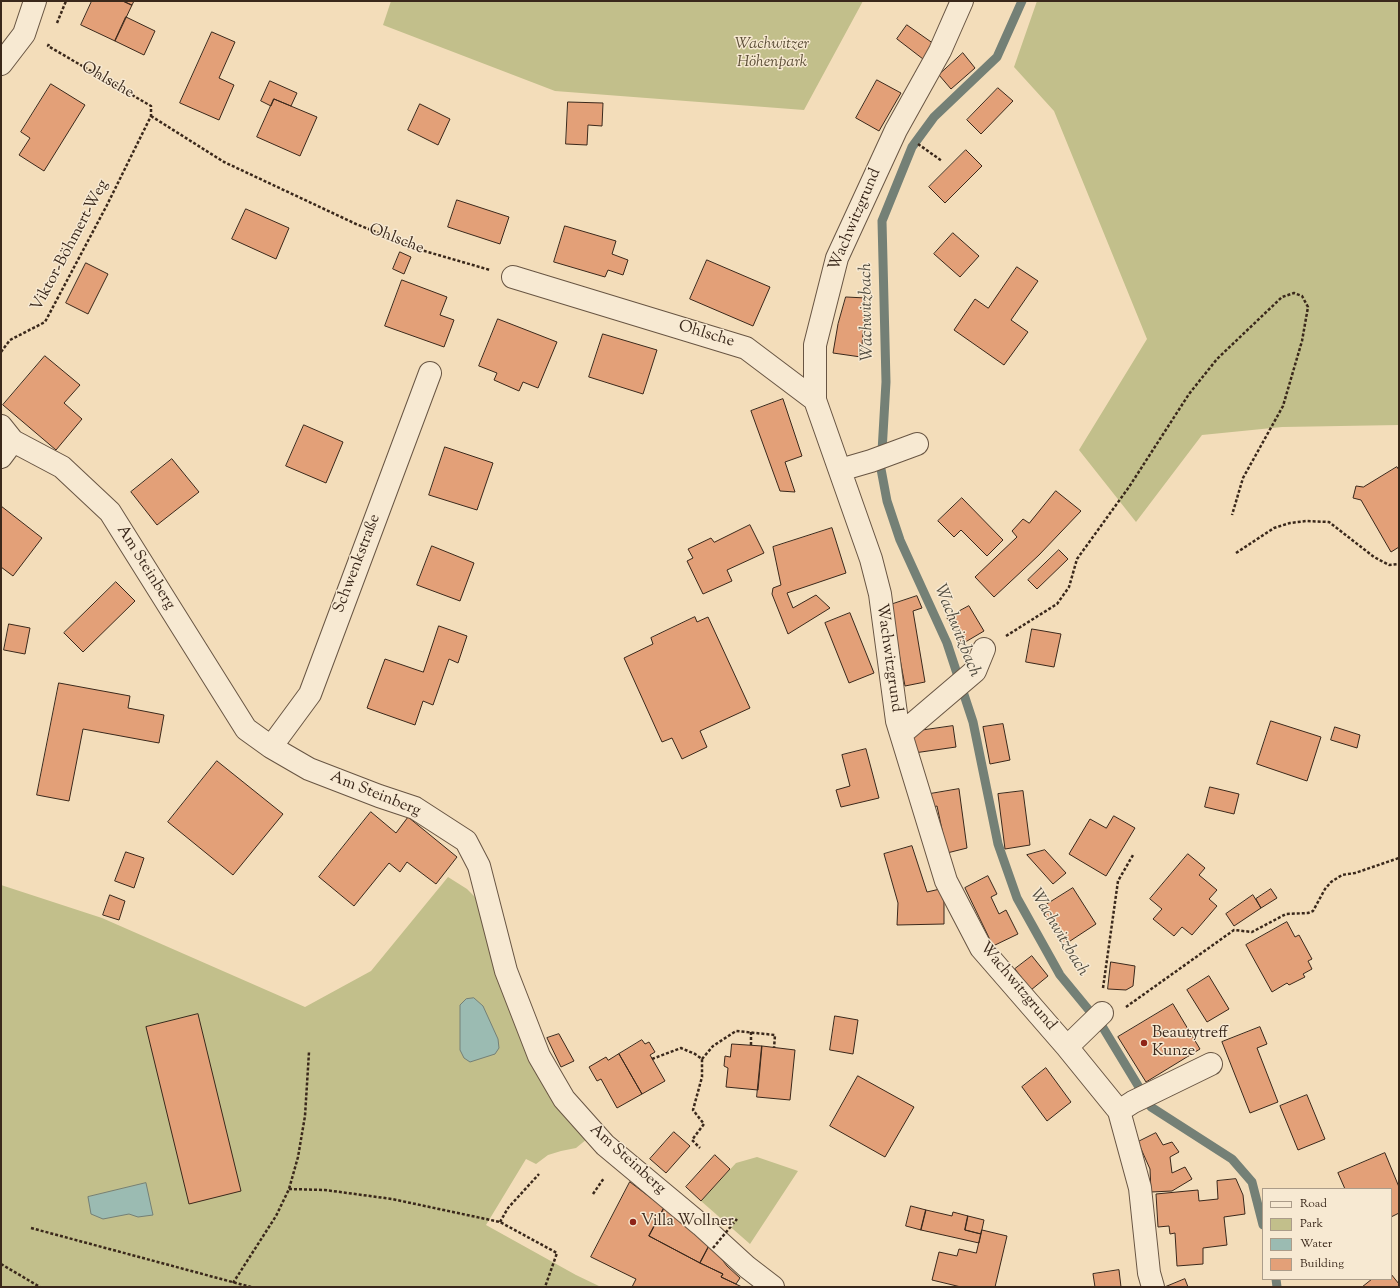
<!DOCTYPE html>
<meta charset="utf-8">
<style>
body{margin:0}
#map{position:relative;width:1400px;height:1288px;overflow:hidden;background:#f3ddba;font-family:"Sorts Mill Goudy",serif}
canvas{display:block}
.frame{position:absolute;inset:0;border:2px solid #3a281b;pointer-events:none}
.legend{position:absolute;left:1262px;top:1188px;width:130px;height:92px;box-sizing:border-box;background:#f7e9d2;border:1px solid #ab9c89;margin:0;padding:5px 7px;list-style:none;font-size:12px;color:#3a281b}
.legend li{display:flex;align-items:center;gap:8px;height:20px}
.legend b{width:20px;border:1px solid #ab9c89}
</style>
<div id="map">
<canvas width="1400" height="1288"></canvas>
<div class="frame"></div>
<ul class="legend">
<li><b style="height:5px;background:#f7e9d2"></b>Road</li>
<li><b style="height:11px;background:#c2bf8b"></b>Park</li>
<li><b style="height:11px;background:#9bbbb2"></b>Water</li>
<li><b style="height:11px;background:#e3a078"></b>Building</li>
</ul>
</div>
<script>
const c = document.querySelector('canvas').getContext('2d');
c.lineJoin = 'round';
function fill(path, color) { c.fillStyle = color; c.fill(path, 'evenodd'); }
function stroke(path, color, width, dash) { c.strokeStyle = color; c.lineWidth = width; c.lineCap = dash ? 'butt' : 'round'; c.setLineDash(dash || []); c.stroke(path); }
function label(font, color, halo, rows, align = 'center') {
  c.font = font + ' "Sorts Mill Goudy",serif'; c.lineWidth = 3; c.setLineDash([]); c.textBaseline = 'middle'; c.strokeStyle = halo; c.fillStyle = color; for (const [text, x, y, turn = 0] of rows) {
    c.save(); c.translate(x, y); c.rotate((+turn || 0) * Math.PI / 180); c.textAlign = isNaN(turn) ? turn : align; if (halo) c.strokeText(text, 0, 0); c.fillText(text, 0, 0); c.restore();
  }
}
fill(new Path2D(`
 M391 1H863L804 110 555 91 383 25Z
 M1037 1H1399V425L1282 427 1202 435 1136 522 1079 450 1147 339 1054 111 1014 67Z
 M448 877 467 889 475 897 500 975 587 1139 576 1148 561 1151 548 1155 536 1164 526 1159 486 1225 576 1275 601 1287H1V885L102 918 305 1007 371 971Z
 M757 1157 798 1171 750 1244 701 1201 736 1163Z`), '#c2bf8b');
const water = new Path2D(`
 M474 998 483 1006 498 1039 499 1048 495 1054 470 1062 464 1058 460 1050V1005L466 999Z
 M146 1183 153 1215 138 1217 129 1214 103 1219 91 1214 88 1197Z`);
fill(water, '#9bbbb2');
stroke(water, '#748076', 1);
stroke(new Path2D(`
 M1022 1 997 57 934 117 912 147 882 221 886 382 881 469 887 501 900 540 947 643 973 722 998 844 1017 898 1060 975 1102 1026 1151 1107 1232 1159 1252 1182 1263 1225
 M1276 1279 1277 1287`), '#748076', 9);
const building = new Path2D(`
 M92 1H123L132 5 115 41 81 25Z
 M123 1H134L132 5Z
 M126 17 155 31 144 55 115 41Z
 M907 25 934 44 923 59 897 39Z
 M212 32 235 42 219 78 234 85 219 120 180 103Z
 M963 53 975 68 951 89 939 75Z
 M877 80 901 93 879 131 856 118Z
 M270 81 297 93 291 106 274 99 271 106 261 101Z
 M51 84 85 105 44 171 19 155 30 138 21 132Z
 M998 88 1013 101 981 134 967 120Z
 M274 99 317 117 300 156 257 137Z
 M568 102 603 103 602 126 588 125 587 145 566 144Z
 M420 104 450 119 438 145 408 130Z
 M966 150 982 166 945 203 929 187Z
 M457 200 509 217 500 244 448 227Z
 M246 209 289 228 276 259 232 239Z
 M565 226 616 241 612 254 628 260 623 275 608 270 605 277 554 262Z
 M953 233 979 256 960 277 934 254Z
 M400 252 411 257 404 274 393 269Z
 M707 260 770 287 753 326 690 299Z
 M86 263 108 274 88 314 66 303Z
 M1017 267 1038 281 1011 320 1028 332 1004 365 954 330 975 299 988 308Z
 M402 280 447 297 440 315 454 320 444 347 385 326Z
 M846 297 866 298 861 357 833 353 838 324Z
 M498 319 557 342 538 388 523 382 519 391 494 380 497 373 479 366Z
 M603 334 657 350 643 394 589 377Z
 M45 356 80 385 64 403 82 419 56 450 3 405Z
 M783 399 802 456 785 462 795 492 780 491 751 411Z
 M304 425 343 442 326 483 286 466Z
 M445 447 493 463 477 510 429 495Z
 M172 459 199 492 157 525 131 492Z
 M1397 467 1399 470V547L1391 552 1361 500 1353 498 1356 486 1363 487Z
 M1056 491 1081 511 1039 555 994 597 975 577 1017 537 1012 531 1023 519 1029 523Z
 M962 498 1003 540 987 556 961 530 954 537 938 521Z
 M1 506 42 538 13 576 1 567Z
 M750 525 764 553 727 570 732 581 703 594 687 561 693 558 688 549 711 538 714 542Z
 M832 528 846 573 787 593 793 608 816 595 830 608 788 634 772 594 773 588 781 585 773 547Z
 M432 546 474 563 460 601 417 585Z
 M1059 550 1068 559 1037 589 1028 580Z
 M116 582 135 601 83 652 64 633Z
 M917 596 922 608 913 611 925 682 905 686 890 605Z
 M969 606 984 631 962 644 947 618Z
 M850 613 874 673 849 683 825 623Z
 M695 617 697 622 708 617 750 708 700 731 707 747 682 759 672 738 662 742 624 658 653 644 651 638Z
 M9 624 30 628 25 654 4 650Z
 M439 626 467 636 458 663 449 659 433 705 423 701 415 725 367 708 385 659 423 672Z
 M1032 629 1061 634 1054 667 1026 662Z
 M59 683 130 696 128 708 164 715 159 743 83 729 69 801 37 795Z
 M1271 721 1321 737 1307 781 1257 764Z
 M1003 724 1010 760 990 764 983 727Z
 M953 726 956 747 914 753 911 732Z
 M1335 727 1360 735 1357 748 1331 740Z
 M866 749 879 798 841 807 836 790 850 786 842 755Z
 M217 761 283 814 233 875 168 822Z
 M1210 787 1239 794 1234 814 1205 807Z
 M959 789 967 848 947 853 937 806 929 808 924 795Z
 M1023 791 1030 845 1005 849 998 794Z
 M371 812 396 833 408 817 457 857 436 884 407 862 400 872 389 863 354 906 319 877Z
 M1114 816 1135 828 1106 876 1069 854 1090 819 1106 828Z
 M912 846 927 892 940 889 944 902V924L897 925 898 903 884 854Z
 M1045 850 1066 873 1053 884 1027 855Z
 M126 852 144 858 134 888 115 881Z
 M1188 854 1205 868 1199 875 1217 890 1209 899 1217 906 1192 935 1182 927 1174 936 1153 919 1162 909 1150 899Z
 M988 876 997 894 991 897 999 914 1006 910 1018 934 993 946 965 888Z
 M1073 888 1096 924 1064 945 1041 908Z
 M1271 889 1277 898 1261 908 1256 899Z
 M110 895 125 901 119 920 103 915Z
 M1253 895 1261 908 1234 926 1226 914Z
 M1287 922 1295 937 1299 935 1312 959 1308 961 1312 969 1303 974 1305 977 1289 985 1287 983 1272 992 1246 945Z
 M1032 956 1048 976 1031 990 1015 969Z
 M1111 962 1135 966 1133 986 1126 990 1108 989Z
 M1209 976 1229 1009 1207 1022 1187 990Z
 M1173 1004 1200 1049 1146 1082 1118 1037Z
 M198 1014 241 1191 189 1204 146 1027Z
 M835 1016 858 1020 853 1054 830 1050Z
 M1260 1027 1267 1044 1257 1048 1278 1102 1250 1113 1222 1042Z
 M559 1034 574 1061 561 1067 547 1038Z
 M642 1040 645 1044 649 1042 655 1052 650 1055 665 1081 642 1094 619 1054Z
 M732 1044 762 1046 758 1090 726 1087 728 1068 724 1066 725 1056 730 1057Z
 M762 1046 795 1050 790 1100 757 1097Z
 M619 1054 642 1094 617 1108 601 1079 597 1081 589 1067 606 1057 608 1060Z
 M1046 1068 1071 1102 1047 1121 1022 1087Z
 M858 1076 914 1107 885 1157 830 1126Z
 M1307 1095 1325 1139 1298 1150 1280 1106Z
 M674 1132 690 1146 666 1173 650 1159Z
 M1156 1133 1163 1145 1172 1142 1179 1152 1170 1157 1172 1173 1185 1167 1192 1179 1172 1191 1151 1192 1150 1169 1138 1142Z
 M1385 1153 1399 1187V1213L1391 1217V1189H1345L1338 1173Z
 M715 1155 730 1169 701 1201 686 1187Z
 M1236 1179 1243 1195 1245 1214 1224 1217 1227 1245 1203 1248V1264L1177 1266 1175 1233 1170 1234 1169 1226 1158 1227 1156 1194 1198 1190 1199 1201 1218 1199 1217 1181Z
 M630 1182 664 1208 649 1236 700 1263 723 1274 721 1277 742 1287H632L636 1279 591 1257Z
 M911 1206 926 1210 921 1230 906 1226Z
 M664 1208 709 1246 700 1263 649 1236Z
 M926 1210 952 1216 953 1212 968 1216 965 1230 981 1234 979 1243 921 1230Z
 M968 1216 984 1220 981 1234 965 1230Z
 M982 1230 1007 1236 995 1287H961L932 1280 939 1252 957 1256 959 1249 976 1253Z
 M709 1246 717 1253 727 1266 740 1278 736 1284 721 1277 723 1274 700 1263Z
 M1119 1270 1121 1287H1095L1093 1274Z
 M1391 1274 1399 1284V1287H1362L1372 1279H1391Z
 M1185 1279 1188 1287H1165Z`);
fill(building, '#e3a078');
stroke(building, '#3a281b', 1);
const minor = new Path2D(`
 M962 1 940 51 896 130 837 258 815 345V400L871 559 880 594 897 721 946 881 981 948 1067 1047 1119 1111 1140 1188 1149 1273 1153 1287
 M1 64 24 34 35 1
 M513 277 746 348 815 400
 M1 426 13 441 62 467 110 512 246 729 271 747 309 769 379 796 415 808 466 841 479 866 506 971 539 1056 564 1099 605 1145 701 1225 747 1267 773 1287
 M1 457 13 441
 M840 470 871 461 917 444
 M901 734 975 671 984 649
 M271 747 310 694 430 373
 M1067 1047 1102 1013
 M1119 1111 1133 1102 1211 1064`);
stroke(minor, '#685543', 24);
stroke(new Path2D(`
 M57 23 66 1
 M151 116 224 162 356 224 421 250 490 270
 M918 144 942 161
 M1 352 10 340 45 322 107 205 151 116V106L48 46 49 44
 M1236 553 1274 528 1290 523 1306 521 1329 522 1374 557 1389 565 1399 564
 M1006 636 1057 604 1069 587 1077 559 1129 487 1189 394 1217 359 1282 297 1294 293 1302 296 1308 307 1302 341 1283 406 1243 478 1232 515
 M1103 988 1118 881 1133 855
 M1126 1007 1234 930 1252 932 1286 914 1308 913 1313 911 1325 889 1331 882 1342 875 1355 873 1399 858
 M751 1045V1032
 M652 1059 681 1048 695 1054 702 1059V1077L693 1110 704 1124 692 1140 700 1148
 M702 1059 713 1046 736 1031 775 1035 774 1048
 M289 1189 325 1190 392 1199 500 1222 557 1253 545 1287
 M593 1194 604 1178
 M500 1222 508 1208 539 1174
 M31 1228 251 1287
 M1 1264 40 1287
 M233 1283 276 1216 289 1189 298 1157 305 1116 309 1052`), '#3a281b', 2.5, [3, 2]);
stroke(minor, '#f7e9d2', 22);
stroke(new Path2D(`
 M713 1248 737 1219`), '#3a281b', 2.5, [3, 2]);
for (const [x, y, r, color] of [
 [1144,1043,4,"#8f2418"],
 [633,1222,4,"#8f2418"]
]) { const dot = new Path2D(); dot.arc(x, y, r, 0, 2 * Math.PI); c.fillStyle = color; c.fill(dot); stroke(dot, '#f7e9d2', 1.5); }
label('italic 16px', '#5c4e37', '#f7e9d2', [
 ["Wachwitzer",772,45],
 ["Höhenpark",772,63]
]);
label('16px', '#3a281b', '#f7e9d2', [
 ["Ohlsche",107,81,30],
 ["Wachwitzgrund",856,220,-67],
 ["Ohlsche",396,240,21],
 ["Viktor-Böhmert-Weg",71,246,-62],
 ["Ohlsche",706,335,17],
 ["Schwenkstraße",358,564,-69],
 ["Am Steinberg",145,568,58],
 ["Wachwitzgrund",888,658,82],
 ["Am Steinberg",375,795,22],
 ["Wachwitzgrund",1017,987,50],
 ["Am Steinberg",627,1160,42]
]);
label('16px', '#3a281b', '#f7e9d2', [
 ["Beautytreff",1152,1034],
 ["Kunze",1152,1052],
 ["Villa Wollner",641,1222]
], 'left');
label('italic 17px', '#524d41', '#f7e9d2', [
 ["Wachwitzbach",868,312,-91],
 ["Wachwitzbach",956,631,68],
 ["Wachwitzbach",1058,933,59]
]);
</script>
